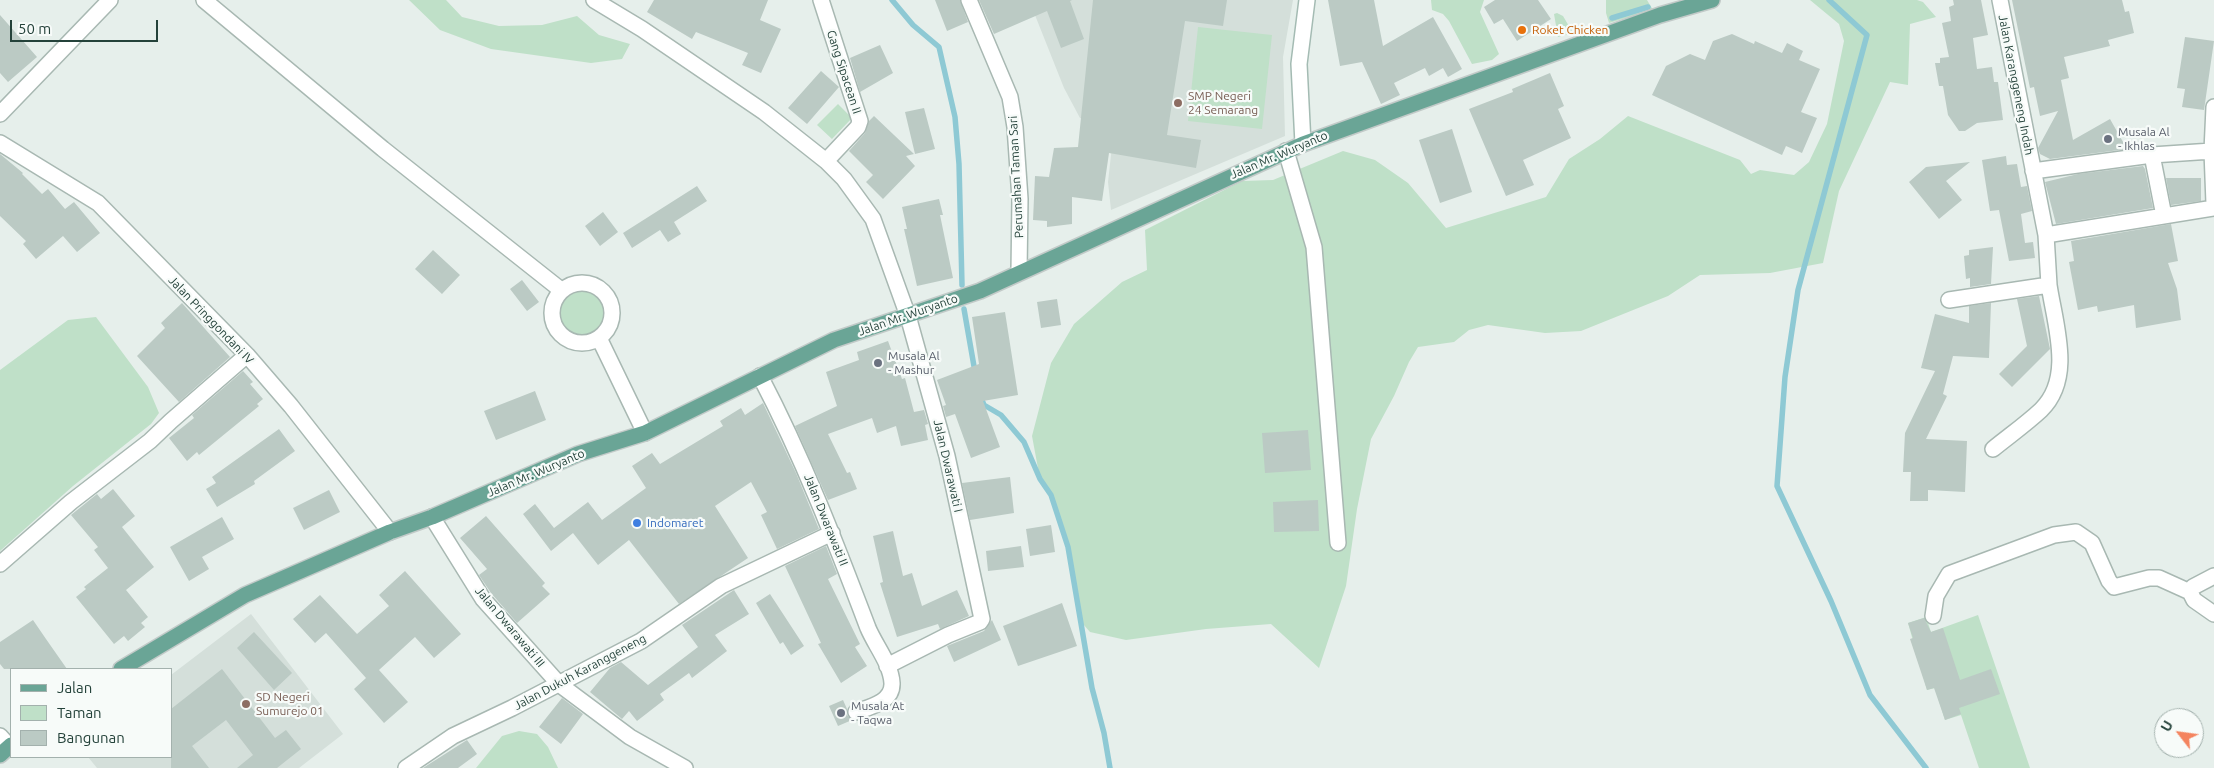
<!DOCTYPE html>
<style>
body{margin:0}
#map{position:relative;width:2214px;height:768px;overflow:hidden;background:#e6efeb;font-family:Ubuntu,sans-serif}
canvas{display:block}
.legend{position:absolute;left:10px;top:668px;width:162px;height:90px;box-sizing:border-box;background:#f7fbf9;border:1px solid #a3b1ad;margin:0;padding:6px 9px;list-style:none;font-size:15px;color:#24423a}
.legend li{display:flex;align-items:center;gap:10px;height:25px}
.legend b{width:25px;border:1px solid #a3b1ad}
.north{position:absolute;left:2154px;top:708px;width:50px;height:50px;box-sizing:border-box;background:#f7fbf9;border:1px solid #a3b1ad;border-radius:50%;rotate:300deg;font-size:14px;font-weight:700;line-height:20px;text-align:center;color:#24423a}
.north::after{content:'';display:block;margin:auto;width:18px;height:22px;background:#f4845f;clip-path:polygon(50% 0,100% 100%,50% 72%,0 100%)}
.scale{position:absolute;left:10px;top:20px;width:148px;height:22px;box-sizing:border-box;border:2px solid #24423a;border-top:0;padding-left:6px;font-size:15px;line-height:18px;white-space:nowrap;color:#24423a;-webkit-text-stroke:4px #f7fbf9;paint-order:stroke}
</style>
<div id="map">
<canvas width="2214" height="768"></canvas>
<ul class="legend">
<li><b style="height:6px;background:#6aa596"></b>Jalan</li>
<li><b style="height:14px;background:#bfe0c8"></b>Taman</li>
<li><b style="height:14px;background:#bbcac4"></b>Bangunan</li>
</ul>
<div class="north">U</div>
<div class="scale">50 m</div>
</div>
<script>
const c = document.querySelector('canvas').getContext('2d');
c.lineJoin = 'round';
function fill(path, color) { c.fillStyle = color; c.fill(path, 'evenodd'); }
function stroke(path, color, width, dash) { c.strokeStyle = color; c.lineWidth = width; c.lineCap = dash ? 'butt' : 'round'; c.setLineDash(dash || []); c.stroke(path); }
function label(font, color, halo, rows, align = 'center') {
  c.font = font + ' Ubuntu,sans-serif'; c.lineWidth = 4.5; c.setLineDash([]); c.textBaseline = 'middle'; c.strokeStyle = halo; c.fillStyle = color; for (const [text, x, y, turn = 0] of rows) {
    c.save(); c.translate(x, y); c.rotate((+turn || 0) * Math.PI / 180); c.textAlign = isNaN(turn) ? turn : align; if (halo) c.strokeText(text, 0, 0); c.fillText(text, 0, 0); c.restore();
  }
}
fill(new Path2D(`
 M1029 0H1293L1283 57 1285 136 1111 210 1108 182 1114 128 1080 118 1064 88Z
 M251 614 343 734 299 768H97L88 757H171V675Z`), '#d4dfda');
fill(new Path2D(`
 M409 0H446L462 17 499 26 542 25 577 16 599 35 630 44 622 59 591 63 491 49 440 30Z
 M1431 0H1484L1480 12 1499 54 1492 60 1472 64 1449 21 1443 14 1432 10Z
 M1606 0H1647L1653 10 1609 23 1606 13Z
 M1810 0H1917L1923 2 1936 17 1910 24 1908 85 1890 82 1839 191 1823 263 1770 273 1700 275 1668 296 1581 331 1545 333 1488 325 1469 330 1454 342 1418 347 1409 362 1394 396 1371 439 1357 509 1346 586 1319 668 1271 624 1206 629 1126 640 1090 632 1083 624 1068 547 1051 495 1040 479 1032 436 1051 363 1074 324 1122 282 1147 270 1145 230 1242 181 1273 180 1343 151 1375 160 1408 183 1446 228 1546 197 1569 159 1600 139 1628 116 1740 160 1751 174 1760 170 1794 175 1809 162 1827 124 1844 41 1839 24Z
 M1557 13 1563 16 1573 33 1558 37 1554 14Z
 M1198 27 1272 35 1262 129 1188 121Z
 M838 104 852 118 832 139 817 125Z
 M558 312a24 24 0 1 1 48 0a24 24 0 1 1-48 0Z
 M96 317 148 387 159 413 151 424 73 486 0 551V370L68 320Z
 M1978 615 2030 768H1979L1961 715 1945 720 1935 688 1927 690 1908 623 1926 617 1931 632Z
 M519 731 537 734 548 747 558 768H476L502 736Z`), '#bfe0c8');
stroke(new Path2D(`
 M892 0 913 25 939 47 955 117 959 164 962 285
 M1829 0 1867 35 1798 290 1785 377 1777 486 1831 601 1870 695 1926 768
 M1612 18 1648 7
 M964 309 975 372
 M982 400 984 405 1001 415 1024 442 1040 479 1051 495 1068 547 1092 688 1104 733 1110 768`), '#8ec9d4', 5.5);
fill(new Path2D(`
 M654 0H768L760 20 781 29 761 73 742 65 748 53 696 32 692 39 647 12Z
 M935 0H960L968 22 947 31Z
 M979 0H1072L1070 1 1084 39 1061 48 1047 11 994 34Z
 M1093 0H1227L1223 26 1185 21 1167 135 1201 140 1196 168 1109 153 1102 201 1072 197V224L1047 227V221L1033 220 1035 176 1049 177 1054 148 1078 147Z
 M1328 0H1374L1383 46 1433 17 1462 69 1448 77 1443 68 1429 76 1425 68 1394 83 1400 95 1381 104 1362 62 1340 66Z
 M1495 0H1538L1551 19 1517 41 1503 19 1494 24 1484 7Z
 M1953 0H1981L1988 35 1973 38 1977 69 1992 67 1994 82H1998L2003 120 1977 123 1965 131H1959L1948 115 1943 86H1939L1935 63H1940V58L1949 57 1942 23 1951 21 1949 7 1954 5Z
 M2012 0H2122L2125 12 2129 11 2134 33 2108 40 2110 46 2064 57 2069 78 2061 80 2073 140 2110 119 2127 149 2050 159 2040 154 2038 148 2058 111 2040 116 2034 87 2030 88Z
 M0 15 37 57 8 82 0 73Z
 M1732 34 1754 44 1755 41 1782 53 1787 43 1803 51 1799 60 1820 69 1801 112 1817 118 1802 153 1786 146 1782 155 1652 95 1666 66 1690 54 1705 60 1713 41Z
 M2185 37 2214 41 2204 110 2182 107 2185 89 2177 88Z
 M880 45 893 73 860 92 850 58Z
 M821 71 839 87 807 124 788 108Z
 M1550 73 1564 106 1558 109 1571 138 1523 160 1534 185 1506 196 1469 109 1513 92 1512 89Z
 M924 108 935 149 915 154 905 112Z
 M874 116 914 154 906 156 915 166 883 199 866 182 873 175 849 151 865 133 869 121Z
 M1452 129 1472 192 1440 203 1419 140Z
 M0 154 23 173 22 174 42 194 48 189 65 209 74 202 100 233 77 252 63 236 36 259 23 244 26 241 0 216Z
 M2006 156 2007 165 2017 164 2021 187 2027 186 2032 211 2021 214 2025 243 2033 242 2035 258 2009 261 1999 210 1990 211 1982 160Z
 M1970 162 1946 181 1962 200 1939 219 1909 182 1926 167Z
 M2143 166 2145 169 2153 208 2056 224 2045 182 2078 174Z
 M2166 178H2201V201L2171 205Z
 M697 186 707 201 674 222 681 234 668 242 660 230 632 248 623 233Z
 M939 199 943 215H940L953 278 917 286 904 229H907L902 207Z
 M603 212 618 232 600 246 585 226Z
 M2171 224 2178 261 2168 263 2177 289 2181 320 2136 328 2134 305 2098 312 2097 306 2078 310 2069 262 2074 261 2071 241Z
 M1993 247 1991 284 1970 287V278L1966 279 1964 256 1969 255V250Z
 M433 250 460 275 442 294 415 269Z
 M522 280 539 302 527 311 510 289Z
 M2039 296 2050 349 2012 387 1999 374 2027 346 2017 299Z
 M1057 299 1061 325 1041 328 1037 302Z
 M182 303 230 357 179 402 137 356 165 328 161 323Z
 M1991 303 1989 358 1953 356 1943 394 1947 396 1926 439 1967 441 1965 492 1928 490V501H1910L1911 472H1903L1905 433 1935 371 1921 368 1935 314 1969 323V306Z
 M1005 312 1018 395 983 401 1000 447 971 458 955 414 946 417 943 406 946 405 937 380 979 364 972 317Z
 M888 341 902 379 905 378 914 412 924 410 928 424 925 425 928 440 901 446 896 426 877 433 872 418 828 434 847 473 850 472 857 489 828 500 795 426 837 406 826 372 859 360 857 352Z
 M243 371 253 382 250 384 263 399 257 404 259 406 199 455 197 452 187 461 169 438 194 418 192 415Z
 M535 391 546 420 496 440 484 411Z
 M763 403 796 473 819 529 777 549 761 515 767 512 751 482 715 506 748 558 679 604 629 540 598 565 573 533 551 551 523 514 535 504 554 528 588 502 602 520 646 488 632 466 652 453 660 464 723 426 720 421 741 408 745 415Z
 M279 429 295 451 254 481 255 484 217 507 206 489 216 483 212 477Z
 M1308 430 1311 470 1265 473 1262 433Z
 M1010 477 1014 513 970 520 962 483Z
 M113 489 135 516 122 527 154 567 126 590 148 617 141 623 145 627 128 641 124 636 114 644 76 597 86 589 84 587 108 568 94 550 98 547 71 515 97 494 101 499Z
 M329 490 340 512 304 530 293 508Z
 M1318 500 1319 531 1274 532 1273 502Z
 M486 516 545 583 542 586 550 594 517 623 491 593 479 575 487 569 460 538Z
 M222 517 234 539 202 557 209 569 189 581 170 547Z
 M1051 525 1055 552 1030 556 1026 529Z
 M893 531 903 576 912 573 922 606 957 590 969 616 940 629 938 624 897 637 880 583 883 582 873 536Z
 M826 546 837 574 828 579 860 644 855 647 867 666 841 683 818 644 821 643 785 566Z
 M1021 546 1024 567 988 571 986 551Z
 M405 571 461 634 434 658 415 637 379 670 408 702 384 723 354 689 366 678 326 633 315 643 293 619 320 595 357 634 389 606 379 595Z
 M734 590 749 614 715 635 727 651 692 678 689 673 660 694 664 700 637 721 629 711 622 719 590 692 610 668 621 662 648 685 698 647 682 625Z
 M770 594 804 646 791 655 783 642 780 644 756 603Z
 M1062 603 1077 646 1018 666 1003 626Z
 M1924 618 1931 632 1943 628 1960 680 1991 669 2000 694 1959 708 1961 714 1945 720 1934 688 1927 690 1910 639 1913 638 1908 623Z
 M33 620 46 639 67 669H4L0 664V642Z
 M992 620 1001 640 954 662 947 646 984 631Z
 M254 632 292 673 274 690 237 648Z
 M222 669 275 738 286 730 301 749 277 768H237L253 755 226 720 192 746 209 768H171V709Z
 M562 698 583 714 561 744 539 727Z
 M843 700 847 709V715L852 720 838 726 829 706Z
 M467 740 477 754 458 768H423Z`), '#bbcac4');
const street = new Path2D(`
 M204 0 383 149 561 290
 M594 0 642 29 764 112 826 161 844 179 873 219 908 316 947 456 982 619 980 622 948 635 887 666
 M821 0 860 121 858 127 826 161
 M969 0 1010 97 1015 127 1020 199 1019 272
 M2214 107 2212 151 2214 204
 M0 114 110 0
 M0 143 98 203 247 355 291 406 390 532
 M1286 151 1314 247 1338 543
 M2152 155 2164 216
 M2033 171 2152 155 2212 151
 M2046 235 2214 208
 M552 313a30 30 0 1 1 60 0a30 30 0 1 1-60 0Z
 M1949 300 2049 285 2046 235 2000 0
 M599 338 645 433
 M760 376C803 458 835 541 868 628 875 645 891 664 892 683 893 702 870 707 856 712
 M1993 449C2009 436 2026 424 2041 410 2074 378 2055 325 2049 285
 M432 517 483 599 559 684 630 737 685 768
 M0 564 71 502 150 441 171 421 247 355
 M2214 576 2193 587 2190 592 2194 600 2214 614
 M1933 616 1936 596 1949 574 2054 535 2076 532 2092 543 2109 581 2114 587 2149 578H2159L2190 592
 M0 736 10 747
 M406 768 453 736 512 708 641 641 721 586 832 533`);
const secondary = new Path2D(`
 M1303 144 1299 64 1307 0`);
const primary = new Path2D(`
 M121 669 245 595 390 532 432 517 578 454 645 433 834 340 980 291 1303 144 1660 15 1712 0
 M0 755 11 745`);
stroke(street, '#a8b8b2', 18);
stroke(secondary, '#a4bbb3', 18);
stroke(primary, '#c2cac8', 18);
stroke(street, '#fff', 15);
stroke(secondary, '#fff', 15);
stroke(primary, '#6aa596', 15);
for (const [x, y, r, color] of [
 [1522,30,5,"#e8710a"],
 [1178,103,5,"#8d6e63"],
 [2108,139,5,"#6b7280"],
 [878,363,5,"#6b7280"],
 [637,523,5,"#3f7fe0"],
 [246,704,5,"#8d6e63"],
 [841,713,5,"#6b7280"]
]) { const dot = new Path2D(); dot.arc(x, y, r, 0, 2 * Math.PI); c.fillStyle = color; c.fill(dot); stroke(dot, '#f7fbf9', 2); }
label('12px', '#c56008', '#f7fbf9', [
 ["Roket Chicken",1532,30]
], 'left');
label('12px', '#24423a', '#f7fbf9', [
 ["Gang Sipacean II",844,72,72],
 ["Jalan Karanggeneng Indah",2016,85,79],
 ["Jalan Mr. Wuryanto",1279,155,-23],
 ["Perumahan Taman Sari",1016,177,-93],
 ["Jalan Mr. Wuryanto",908,315,-19],
 ["Jalan Pringgondani IV",211,320,46],
 ["Jalan Dwarawati I",948,466,77],
 ["Jalan Mr. Wuryanto",536,473,-23],
 ["Jalan Dwarawati II",826,520,68],
 ["Jalan Dwarawati III",510,627,50],
 ["Jalan Dukuh Karanggeneng",580,672,-28]
]);
label('12px', '#785e54', '#f7fbf9', [
 ["SMP Negeri",1188,96],
 ["24 Semarang",1188,110],
 ["SD Negeri",256,697],
 ["Sumurejo 01",256,711]
], 'left');
label('12px', '#5b616d', '#f7fbf9', [
 ["Musala Al",2118,132],
 ["- Ikhlas",2118,146],
 ["Musala Al",888,356],
 ["- Mashur",888,370],
 ["Musala At",851,706],
 ["- Taqwa",851,720]
], 'left');
label('12px', '#366cbe', '#f7fbf9', [
 ["Indomaret",647,523]
], 'left');
</script>
